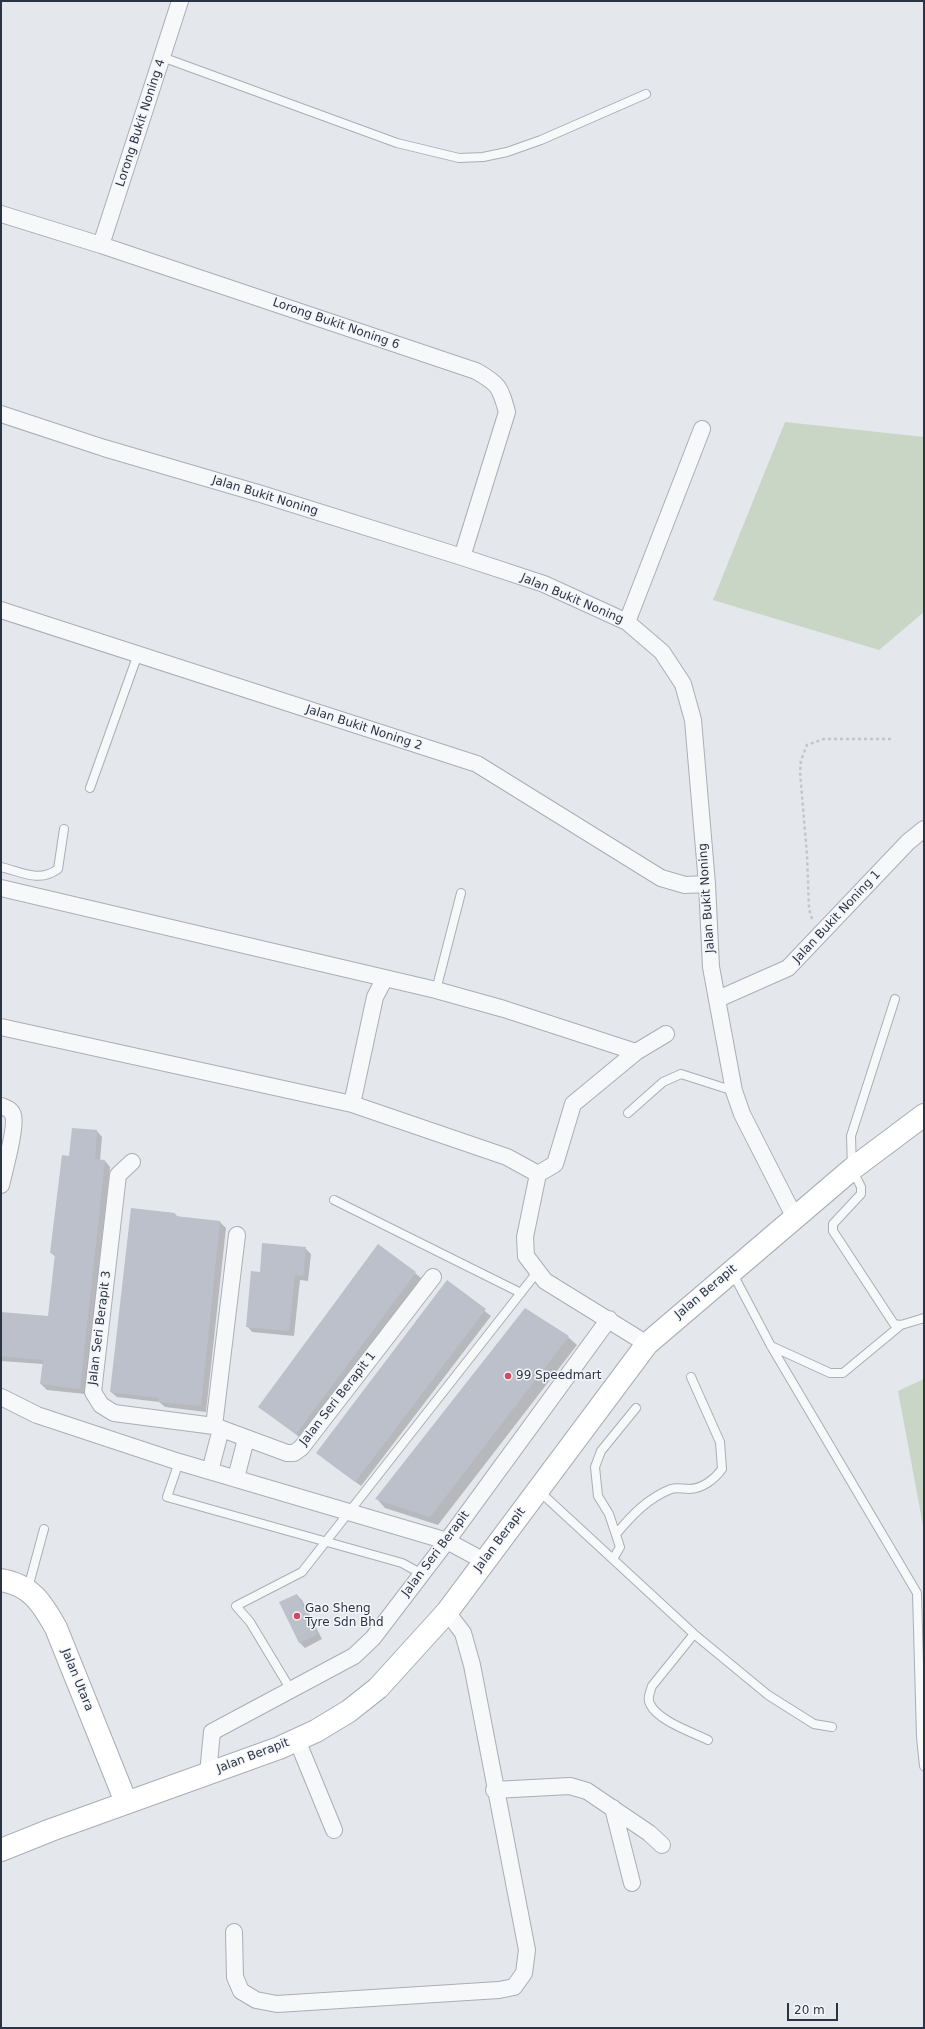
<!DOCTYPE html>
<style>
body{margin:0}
#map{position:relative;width:925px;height:2029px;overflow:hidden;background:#e4e7ec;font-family:"DejaVu Sans",sans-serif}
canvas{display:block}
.frame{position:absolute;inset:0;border:2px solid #2b3445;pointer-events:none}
.scale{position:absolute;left:787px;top:2003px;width:51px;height:18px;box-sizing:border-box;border:2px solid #2b3445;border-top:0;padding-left:5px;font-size:12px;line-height:14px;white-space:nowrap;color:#2b3445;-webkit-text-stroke:3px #f4f6f9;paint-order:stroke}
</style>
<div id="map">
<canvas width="925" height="2029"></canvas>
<div class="frame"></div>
<div class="scale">20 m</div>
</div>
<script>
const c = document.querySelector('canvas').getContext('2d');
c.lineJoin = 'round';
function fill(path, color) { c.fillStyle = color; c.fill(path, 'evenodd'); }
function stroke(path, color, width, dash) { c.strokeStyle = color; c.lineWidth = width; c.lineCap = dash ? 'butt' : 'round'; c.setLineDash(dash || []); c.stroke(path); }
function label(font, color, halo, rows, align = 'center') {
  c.font = font + ' "DejaVu Sans",sans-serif'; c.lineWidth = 3; c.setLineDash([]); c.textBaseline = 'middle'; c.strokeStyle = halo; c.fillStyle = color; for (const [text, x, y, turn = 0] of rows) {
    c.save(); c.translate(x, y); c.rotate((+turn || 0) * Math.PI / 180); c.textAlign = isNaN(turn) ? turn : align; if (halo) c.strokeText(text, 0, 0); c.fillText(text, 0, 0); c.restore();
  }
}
fill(new Path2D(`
 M785 422 924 437V612L879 650 713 600Z
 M924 1379V1531L898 1391Z`), '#c9d6c5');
fill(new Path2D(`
 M97 1131 102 1137 100 1161H105L110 1167 85 1394 47 1390 41 1384 43 1364 1 1361V1313L49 1317 56 1257 51 1253 70 1157Z
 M175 1214 179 1218 220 1222 226 1228 206 1412 165 1407 159 1402 117 1397 111 1392Z
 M305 1248 311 1254 308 1281 300 1280 294 1336 252 1332 247 1326 261 1273Z
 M415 1273 421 1278 302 1439 259 1407Z
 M447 1282 491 1316 361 1486 323 1458Z
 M525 1309 568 1337 577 1345 438 1525 385 1508 377 1499Z
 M297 1595 302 1600 322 1639 305 1648 300 1643Z`), '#0003');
fill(new Path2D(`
 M72 1128 97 1130 95 1159 105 1160 80 1389 40 1384 43 1360 1 1356V1312L48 1316 55 1254 50 1253 62 1155 69 1156Z
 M131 1208 175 1213V1216L220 1221 201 1406 158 1402 159 1398 110 1392Z
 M262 1243 306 1247 303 1276 295 1275 289 1331 246 1327 251 1271 260 1272Z
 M378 1244 416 1272 296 1434 258 1407Z
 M447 1280 486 1309 355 1482 316 1453Z
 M525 1308 569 1336 430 1517 375 1499Z
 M297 1594 317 1634 299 1643 279 1602Z`), '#bbc0ca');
const lane = new Path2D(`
 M162 57 397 143 459 158 483 157 507 152 541 140 646 94
 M90 788 138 654
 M1 867C22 872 39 883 58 869L64 829
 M436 990 461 893
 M895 999 851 1136 852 1169 861 1187V1194L833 1224V1231L894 1324 901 1325 924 1318
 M628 1113 663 1082 681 1074 734 1091
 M334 1200 521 1293
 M732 1272 771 1346 917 1593 921 1737 924 1766
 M771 1346 830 1373H843L901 1325
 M179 1462 167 1497 402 1563 422 1574
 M539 1491 694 1634 768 1695 814 1724 832 1727
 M617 1533C632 1515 648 1498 671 1489 677 1487 683 1489 689 1489 702 1489 715 1479 722 1469L720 1442 691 1377
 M613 1559 620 1547 609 1514 598 1496 595 1467 601 1451 636 1408
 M28 1588 44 1529
 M694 1634 652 1686C650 1692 647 1699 650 1704 658 1721 692 1732 708 1740
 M291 1690 250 1622 236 1606 302 1572 538 1271`);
const street = new Path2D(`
 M1 214 101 245 476 371C499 384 500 387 507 412L462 557
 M101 245 180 1
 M1 414 104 448 261 494 462 557 544 584 627 622 662 652 683 684 693 720 707 884 711 967 734 1091 742 1114 795 1218
 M1 610 477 764 661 878 685 885 707 884
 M627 622 702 429
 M1 888 436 990 504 1009 636 1052
 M718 999 788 968 908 842 924 829
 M1 1027 352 1104 507 1157 538 1174 525 1237 526 1256 545 1281 647 1344
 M352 1104 375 997 385 978
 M1 1106C6 1108 11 1109 13 1115 17 1124 4 1173 1 1185
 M132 1162 118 1175 93 1392 101 1405 114 1413 214 1426 287 1453H294L301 1448 433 1277
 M538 1174 555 1164 573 1104 636 1052 666 1034
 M1 1397 37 1415 179 1462 447 1541 484 1561
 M214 1426 237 1235
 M210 1471 221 1429
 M236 1478 246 1439
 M297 1740 334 1830
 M208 1773 212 1732 354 1656 373 1638 447 1541 609 1319
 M494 1790 570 1786 587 1791 649 1833 662 1845
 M613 1808 632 1883
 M234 1932 235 1977 241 1991 256 2000 277 2004 499 1990 514 1987 524 1973 527 1950 472 1665 463 1633 447 1612`);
const secondary = new Path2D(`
 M1 1580C31 1585 42 1603 56 1628L126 1802
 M1 1850 51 1830 279 1748 316 1731 349 1711 378 1688 447 1612 647 1344 852 1169 924 1115`);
stroke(lane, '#a9aeb7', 10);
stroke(street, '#a9aeb7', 18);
stroke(secondary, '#a9aeb7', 24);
stroke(new Path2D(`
 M812 919 809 909 807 855 800 772 801 760 807 745 824 739H891`), '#c2c5cb', 2.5, [3, 3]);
stroke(lane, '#f7f8fa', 8);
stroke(street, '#f7f8fa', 16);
stroke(secondary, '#fff', 22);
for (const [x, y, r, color] of [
 [508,1376,4,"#d1495b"],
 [297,1616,4,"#d1495b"]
]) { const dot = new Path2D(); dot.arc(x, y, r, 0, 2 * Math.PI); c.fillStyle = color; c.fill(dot); stroke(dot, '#f4f6f9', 1.5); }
label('12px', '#2b3445', '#f4f6f9', [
 ["Lorong Bukit Noning 4",141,123,-72],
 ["Lorong Bukit Noning 6",336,324,19],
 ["Jalan Bukit Noning",265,496,17],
 ["Jalan Bukit Noning",572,599,23],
 ["Jalan Bukit Noning 2",364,728,18],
 ["Jalan Bukit Noning",707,898,-94],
 ["Jalan Bukit Noning 1",837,917,-47],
 ["Jalan Berapit",706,1292,-40],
 ["Jalan Seri Berapit 3",100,1328,-83],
 ["Jalan Seri Berapit 1",338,1399,-52],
 ["Jalan Berapit",500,1540,-53],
 ["Jalan Seri Berapit",436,1554,-53],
 ["Jalan Utara",77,1680,68],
 ["Jalan Berapit",253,1756,-21]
]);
label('12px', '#2b3445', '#f4f6f9', [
 ["99 Speedmart",516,1376],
 ["Gao Sheng",305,1609],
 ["Tyre Sdn Bhd",305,1623]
], 'left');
</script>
